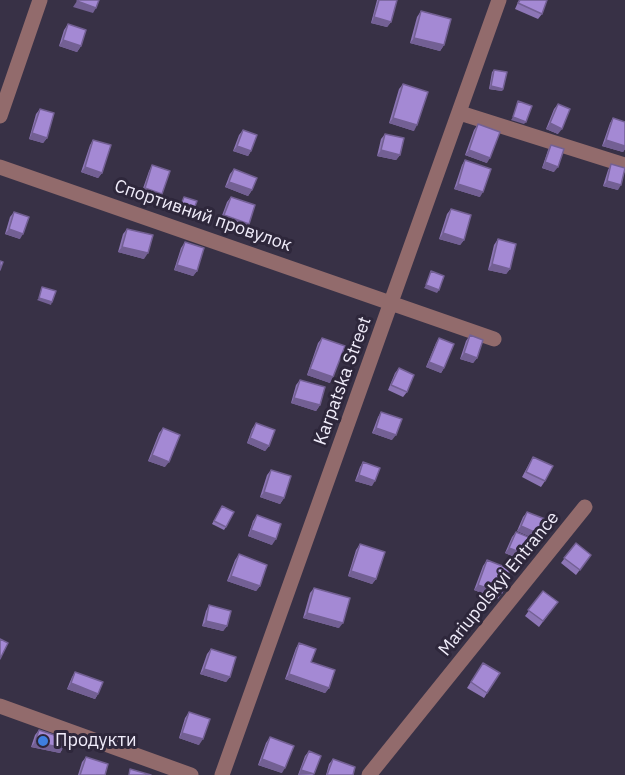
<!DOCTYPE html>
<meta charset="utf-8">
<style>
body{margin:0}
canvas{display:block;background:#383146}
</style>
<canvas width="625" height="775"></canvas>
<script>
const c = document.querySelector('canvas').getContext('2d');
c.lineJoin = 'round';
function stroke(path, color, width, dash) { c.strokeStyle = color; c.lineWidth = width; c.lineCap = dash ? 'butt' : 'round'; c.setLineDash(dash || []); c.stroke(path); }
function fill(path, color) { c.fillStyle = color; c.fill(path, 'evenodd'); }
function label(font, color, halo, rows, align = 'center') {
  c.font = font + ' "IBM Plex Sans",sans-serif'; c.lineWidth = 6; c.setLineDash([]); c.textBaseline = 'middle'; c.strokeStyle = halo; c.fillStyle = color; for (const [text, x, y, turn = 0] of rows) {
    c.save(); c.translate(x, y); c.rotate((+turn || 0) * Math.PI / 180); c.textAlign = isNaN(turn) ? turn : align; if (halo) c.strokeText(text, 0, 0); c.fillText(text, 0, 0); c.restore();
  }
}
stroke(new Path2D(`
 M460 113 625 165
 M0 116 40 0
 M0 167 494 339
 M0 706 191 775
 M222 775 499 0
 M369 775 585 507`), '#926b6c', 15);
fill(new Path2D(`
 M377 0H397L391 22 387 27 371 23Z
 M519 0H547L542 14 538 19 515 9Z
 M421 11 444 45 440 51 410 43 417 17Z
 M68 24 81 46 77 52 59 46 64 30Z
 M494 70 503 89 502 91 489 89 492 72Z
 M403 84 414 131 389 123 399 89Z
 M558 104V134L546 129 554 109Z
 M40 109 47 138 43 143 29 139 36 114Z
 M613 118 625 122V149L623 152 602 146 610 123Z
 M478 124 487 163 465 155 474 130Z
 M243 130 251 151 248 156 233 151 239 135Z
 M385 134 400 155 396 160 377 156 381 139Z
 M93 140 102 173 98 178 81 172 90 145Z
 M551 145 554 172 542 168 548 150Z
 M465 160 480 197 454 189 462 165Z
 M611 164 618 190 603 186 608 170Z
 M152 165 159 199 141 194 149 171Z
 M234 169 252 190 248 196 225 187 230 174Z
 M231 197 249 224 245 229 220 221 227 202Z
 M451 209 464 240 460 245 439 239 447 214Z
 M14 212 20 239 5 234 10 217Z
 M127 229 144 259 118 252 123 234Z
 M498 239 510 269 506 274 488 270 494 245Z
 M185 242 197 271 193 276 174 270 181 248Z
 M470 335 477 358 473 363 460 359 466 341Z
 M322 338 330 383 307 375 318 343Z
 M439 338 444 368 441 373 426 367 436 343Z
 M399 368 407 392 403 397 388 390 395 373Z
 M300 380 320 405 316 411 291 403 296 385Z
 M381 412 392 440 372 433 378 417Z
 M256 423 269 446 265 451 247 443 252 429Z
 M163 428 165 467 148 461 159 433Z
 M533 457 545 481 541 487 522 477 530 462Z
 M363 462 372 486 355 481 360 467Z
 M271 470 284 498 280 504 260 497 267 475Z
 M220 509 226 527 224 530 212 524Z
 M527 512 536 539 517 531 523 517Z
 M257 515 272 545 248 536 253 521Z
 M516 532 530 556 526 562 505 553 512 537Z
 M576 543 591 555 576 575 561 563Z
 M360 544 376 579 372 584 348 576 356 550Z
 M239 554 260 586 256 591 227 581 235 560Z
 M487 560 498 599 474 590 483 566Z
 M314 588 339 628 303 618 310 593Z
 M543 591 558 602 539 627 525 616Z
 M209 605 227 626 223 631 202 626 206 611Z
 M299 643 329 688 325 693 285 679 296 648Z
 M211 649 230 677 226 682 200 674 207 654Z
 M483 663 500 673 484 698 467 688Z
 M75 672 98 694 95 699 67 689 72 677Z
 M189 712 199 745 179 738 185 718Z
 M39 730 63 748 60 753 31 747 35 735Z
 M270 737 282 773 258 765 266 743Z
 M309 751 321 756 313 775H298L305 756Z
 M86 757 105 775H78L82 762Z
 M333 759 353 775H326L329 764Z`), '#8d76b6');
fill(new Path2D(`
 M77 1 96 8 93 13 73 7Z
 M374 17 391 22 387 27 371 23Z
 M414 38 444 45 440 51 410 43Z
 M63 40 81 46 77 52 59 46Z
 M491 86 503 89 502 91 489 89Z
 M513 117 526 122 524 124 511 120Z
 M393 118 417 125 414 131 389 123Z
 M550 123 562 129 558 134 546 129Z
 M32 133 47 138 43 143 29 139Z
 M606 140 625 146V149L623 152 602 146Z
 M237 146 251 151 248 156 233 151Z
 M381 150 400 155 396 160 377 156Z
 M469 150 490 158 487 163 465 155Z
 M545 162 558 167 554 172 542 168Z
 M85 167 102 173 98 178 81 172Z
 M607 181 621 185 618 190 603 186Z
 M229 182 252 190 248 196 225 187Z
 M458 184 483 192 480 197 454 189Z
 M145 188 162 194 159 199 141 194Z
 M179 210 192 214 190 217 177 213Z
 M224 215 249 224 245 229 220 221Z
 M9 229 23 234 20 239 5 234Z
 M443 233 464 240 460 245 439 239Z
 M122 247 148 253 144 259 118 252Z
 M492 264 510 269 506 274 488 270Z
 M177 265 197 271 193 276 174 270Z
 M426 285 439 290 437 293 424 288Z
 M39 298 52 302 51 305 37 300Z
 M464 353 477 358 473 363 460 359Z
 M429 362 444 368 441 373 426 367Z
 M310 369 333 377 330 383 307 375Z
 M294 398 320 405 316 411 291 403Z
 M376 428 396 435 392 440 372 433Z
 M250 438 269 446 265 451 247 443Z
 M152 455 169 462 165 467 148 461Z
 M359 475 375 481 372 486 355 481Z
 M264 492 284 498 280 504 260 497Z
 M521 526 539 534 536 539 517 531Z
 M251 530 276 539 272 545 248 536Z
 M509 548 530 556 526 562 505 553Z
 M351 571 376 579 372 584 348 576Z
 M231 576 260 586 256 591 227 581Z
 M478 585 502 593 498 599 474 590Z
 M307 613 343 623 339 628 303 618Z
 M206 621 227 626 223 631 202 626Z
 M204 669 230 677 226 682 200 674Z
 M289 674 329 688 325 693 285 679Z
 M71 683 98 694 95 699 67 689Z
 M182 733 203 739 199 745 179 738Z
 M35 742 63 748 60 753 31 747Z
 M262 759 285 768 282 773 258 765Z
 M301 770 314 774 298 775Z`), '#736094');
const building = new Path2D(`
 M78 0H99L96 8 77 1Z
 M379 0H397L391 22 374 17Z
 M520 0H547L542 14 518 3Z
 M421 11 451 19 444 45 414 38Z
 M68 24 86 30 81 46 63 40Z
 M494 70 507 72 503 89 491 86Z
 M403 84 428 92 417 125 393 118Z
 M518 101 532 106 526 122 513 117Z
 M558 104 570 109 562 129 550 123Z
 M40 109 54 113 47 138 32 133Z
 M613 118 625 122V146L606 140Z
 M478 124 500 132 490 158 469 150Z
 M243 130 257 135 251 151 237 146Z
 M385 134 404 138 400 155 381 150Z
 M93 140 111 145 102 173 85 167Z
 M551 145 564 149 558 167 545 162Z
 M465 160 491 169 483 192 458 184Z
 M611 164 625 168 621 185 607 181Z
 M152 165 170 171 162 194 145 188Z
 M234 169 257 178 252 190 229 182Z
 M184 197 197 201 192 214 179 210Z
 M231 197 255 205 249 224 224 215Z
 M451 209 471 215 464 240 443 233Z
 M14 212 29 217 23 234 9 229Z
 M127 229 153 235 148 253 122 247Z
 M498 239 516 244 510 269 492 264Z
 M185 242 204 248 197 271 177 265Z
 M0 261 3 262 0 270Z
 M431 271 444 276 439 290 426 285Z
 M42 287 56 291 52 302 39 298Z
 M470 335 483 340 477 358 464 353Z
 M322 338 345 346 333 377 310 369Z
 M439 338 454 344 444 368 429 362Z
 M399 368 414 375 407 392 391 385Z
 M300 380 325 387 320 405 294 398Z
 M381 412 402 419 396 435 376 428Z
 M256 423 275 430 269 446 250 438Z
 M163 428 180 435 169 462 152 455Z
 M533 457 553 466 545 481 526 472Z
 M363 462 380 468 375 481 359 475Z
 M271 470 291 476 284 498 264 492Z
 M222 506 234 512 226 527 214 521Z
 M527 512 545 519 539 534 521 526Z
 M257 515 281 524 276 539 251 530Z
 M516 532 536 540 530 556 509 548Z
 M576 543 591 555 580 570 564 558Z
 M360 544 385 552 376 579 351 571Z
 M239 554 267 565 260 586 231 576Z
 M487 560 510 569 502 593 478 585Z
 M314 588 350 598 343 623 307 613Z
 M543 591 558 602 543 621 528 610Z
 M209 605 231 611 227 626 206 621Z
 M0 639 8 643 0 659Z
 M299 643 316 649 311 662 335 670 329 688 289 674Z
 M211 649 236 657 230 677 204 669Z
 M483 663 500 673 487 693 471 682Z
 M75 672 103 682 98 694 71 683Z
 M189 712 210 719 203 739 182 733Z
 M39 730 66 739 63 748 35 742Z
 M270 737 294 746 285 768 262 759Z
 M309 751 321 756 314 774 301 770Z
 M86 757 108 764 105 775H80Z
 M333 759 355 767 353 775H327Z
 M130 769 151 775H129Z`);
fill(building, '#a489d4');
stroke(building, '#736094', 1.5);
for (const [x, y, r, color] of [
 [43,741,6,"#3f7fe0"]
]) { const dot = new Path2D(); dot.arc(x, y, r, 0, 2 * Math.PI); c.fillStyle = color; c.fill(dot); stroke(dot, '#2e273b', 2); }
label('18px', '#f0ecfa', '#2e273b', [
 ["Спортивний провулок",203,216,19],
 ["Karpatska Street",343,381,-70],
 ["Mariupolskyi Entrance",499,584,-51]
]);
label('18px', '#f0ecfa', '#2e273b', [
 ["Продукти",55,741]
], 'left');
</script>
